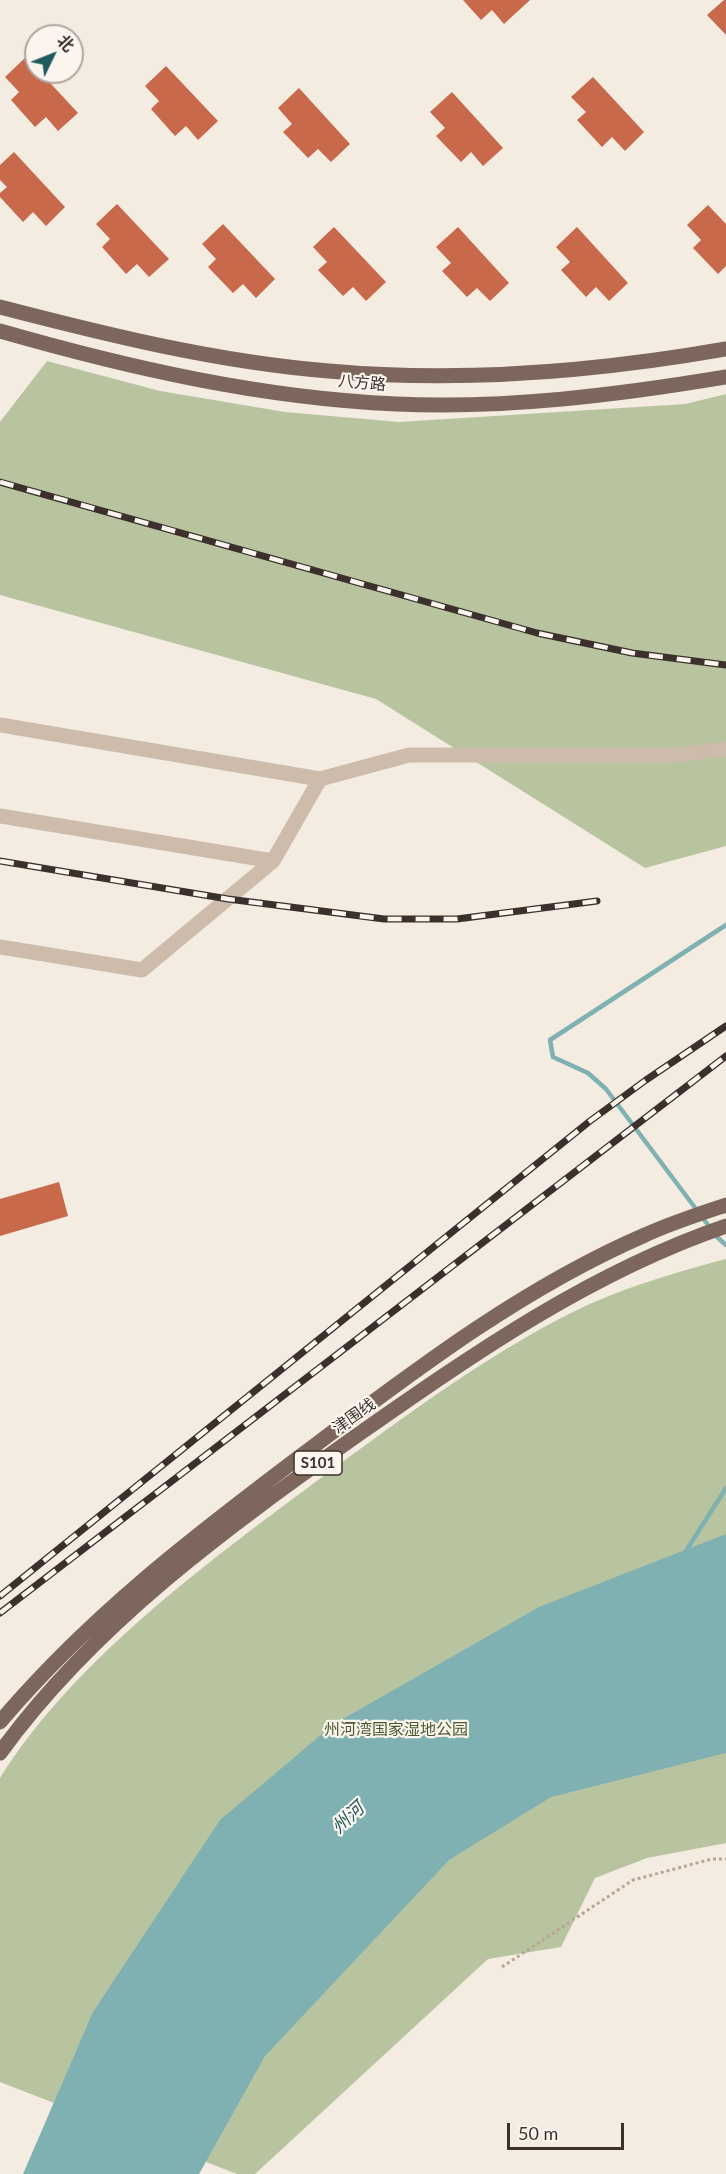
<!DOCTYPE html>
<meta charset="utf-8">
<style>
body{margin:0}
#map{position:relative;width:726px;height:2174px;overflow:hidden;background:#f4ebe1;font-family:Lato,"Noto Sans SC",sans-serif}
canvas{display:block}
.north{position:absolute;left:24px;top:24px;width:60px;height:60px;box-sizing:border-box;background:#fbf5ee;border:2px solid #aea6a0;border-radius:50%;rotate:47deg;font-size:16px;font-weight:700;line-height:24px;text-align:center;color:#3b302b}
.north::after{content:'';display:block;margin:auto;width:21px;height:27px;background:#1f5a5e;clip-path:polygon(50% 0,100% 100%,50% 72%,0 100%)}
.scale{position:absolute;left:507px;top:2123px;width:117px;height:27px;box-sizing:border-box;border:3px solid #3b302b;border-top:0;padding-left:8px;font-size:18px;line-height:21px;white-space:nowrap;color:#3b302b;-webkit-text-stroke:4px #fbf5ee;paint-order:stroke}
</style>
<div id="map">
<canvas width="726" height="2174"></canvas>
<div class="north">北</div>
<div class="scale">50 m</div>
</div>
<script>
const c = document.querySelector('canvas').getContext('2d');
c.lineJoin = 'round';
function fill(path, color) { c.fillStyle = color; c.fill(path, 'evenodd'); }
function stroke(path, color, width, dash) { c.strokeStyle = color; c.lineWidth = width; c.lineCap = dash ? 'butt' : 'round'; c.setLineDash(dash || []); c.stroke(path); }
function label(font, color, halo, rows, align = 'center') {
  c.font = font + ' Lato,"Noto Sans SC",sans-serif'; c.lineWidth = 4.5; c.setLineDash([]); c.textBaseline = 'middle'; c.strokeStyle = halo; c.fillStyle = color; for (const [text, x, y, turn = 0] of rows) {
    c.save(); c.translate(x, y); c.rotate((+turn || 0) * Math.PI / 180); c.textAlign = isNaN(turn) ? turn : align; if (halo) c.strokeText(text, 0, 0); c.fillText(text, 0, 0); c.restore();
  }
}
fill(new Path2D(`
 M47 361 160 391 285 412 399 422 685 404 726 394V846L645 868 376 699 0 595V422Z
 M726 1259V1843L647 1858 595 1878 561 1947 488 1959 255 2174H237L0 2082V1778C74 1659 213 1558 325 1475 405 1416 501 1344 592 1303 635 1284 681 1271 726 1259Z`), '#b8c4a0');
fill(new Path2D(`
 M726 1534V1753L551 1797 449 1860 265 2056 199 2174H23L93 2012 220 1820 334 1724 539 1607Z`), '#7fb0b2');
stroke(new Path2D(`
 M726 925 550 1040 553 1057 588 1073 606 1089 717 1237 726 1245
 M684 1554 726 1488`), '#7fb0b2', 4.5);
fill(new Path2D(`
 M463 0H530L504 24 492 10 481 20Z
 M724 0H726V35L707 15Z
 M26 57 36 67V72H40L78 113 58 131 46 117 35 127 11 100 19 92 5 77Z
 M166 66 218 121 198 140 186 126 175 136 151 109 159 101 145 86Z
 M593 77 644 132 625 151 612 137 602 147 577 120 586 112 571 97Z
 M299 88 350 144 331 162 318 149 308 158 283 132 292 124 278 108Z
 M452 92 503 148 483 166 471 152 461 162 436 136 445 128 430 112Z
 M14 152 65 207 46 226 33 212 23 222 0 197V193L7 187 0 180V165Z
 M117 204 169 259 149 277 137 264 126 274 102 247 110 239 96 224Z
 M708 205 726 224V266L718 274 693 248 701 240 687 225Z
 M223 224 275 279 256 298 243 284 233 293 208 267 216 259 202 244Z
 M334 227 386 282 366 301 353 287 343 296 318 270 327 262 313 247Z
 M458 227 509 283 490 301 477 288 467 297 442 271 451 263 436 247Z
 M577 227 628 283 609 301 596 287 586 297 561 270 570 262 556 247Z
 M59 1182 68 1216 0 1236V1199Z`), '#c8694b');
stroke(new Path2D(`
 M502 1967 633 1880 712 1859H726`), '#b9a596', 3, [3, 3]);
stroke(new Path2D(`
 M0 725 320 779 409 755H678L726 749
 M0 816 273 861
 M0 947 142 970 273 861 320 779`), '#cdbbac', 15);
stroke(new Path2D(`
 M0 307C108 335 217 362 329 371 461 383 595 372 726 349
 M0 331C129 368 261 398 396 404 506 409 618 395 726 377
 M0 1722C90 1616 192 1538 302 1455 410 1374 520 1289 645 1235 671 1223 699 1214 726 1205
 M0 1753C94 1623 229 1526 359 1434 475 1353 591 1272 726 1226`), '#7d675c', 15);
const rail = new Path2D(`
 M0 482 537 633 632 653 726 665
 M0 861 228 899 384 919H457L597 901
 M0 1596 590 1121 646 1080 726 1026
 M0 1613 726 1056`);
stroke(rail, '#3b302b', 7);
stroke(rail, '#fbf5ee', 4.5, [14]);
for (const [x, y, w] of [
 [318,1463,48]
]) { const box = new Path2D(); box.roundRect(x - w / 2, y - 12, w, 24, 4.5); c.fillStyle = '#fbf5ee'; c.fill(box); stroke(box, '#3b302b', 1.5); }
label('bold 15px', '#3b302b', null, [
 ["S101",318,1463]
]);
label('16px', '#3b302b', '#fbf5ee', [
 ["八方路",362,383,5],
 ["津围线",354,1416,-35]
]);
label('16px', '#4a5a2e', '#fbf5ee', [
 ["州河湾国家湿地公园",396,1730]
]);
label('italic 18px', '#1f5a5e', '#fbf5ee', [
 ["州河",348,1818,-43]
]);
</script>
